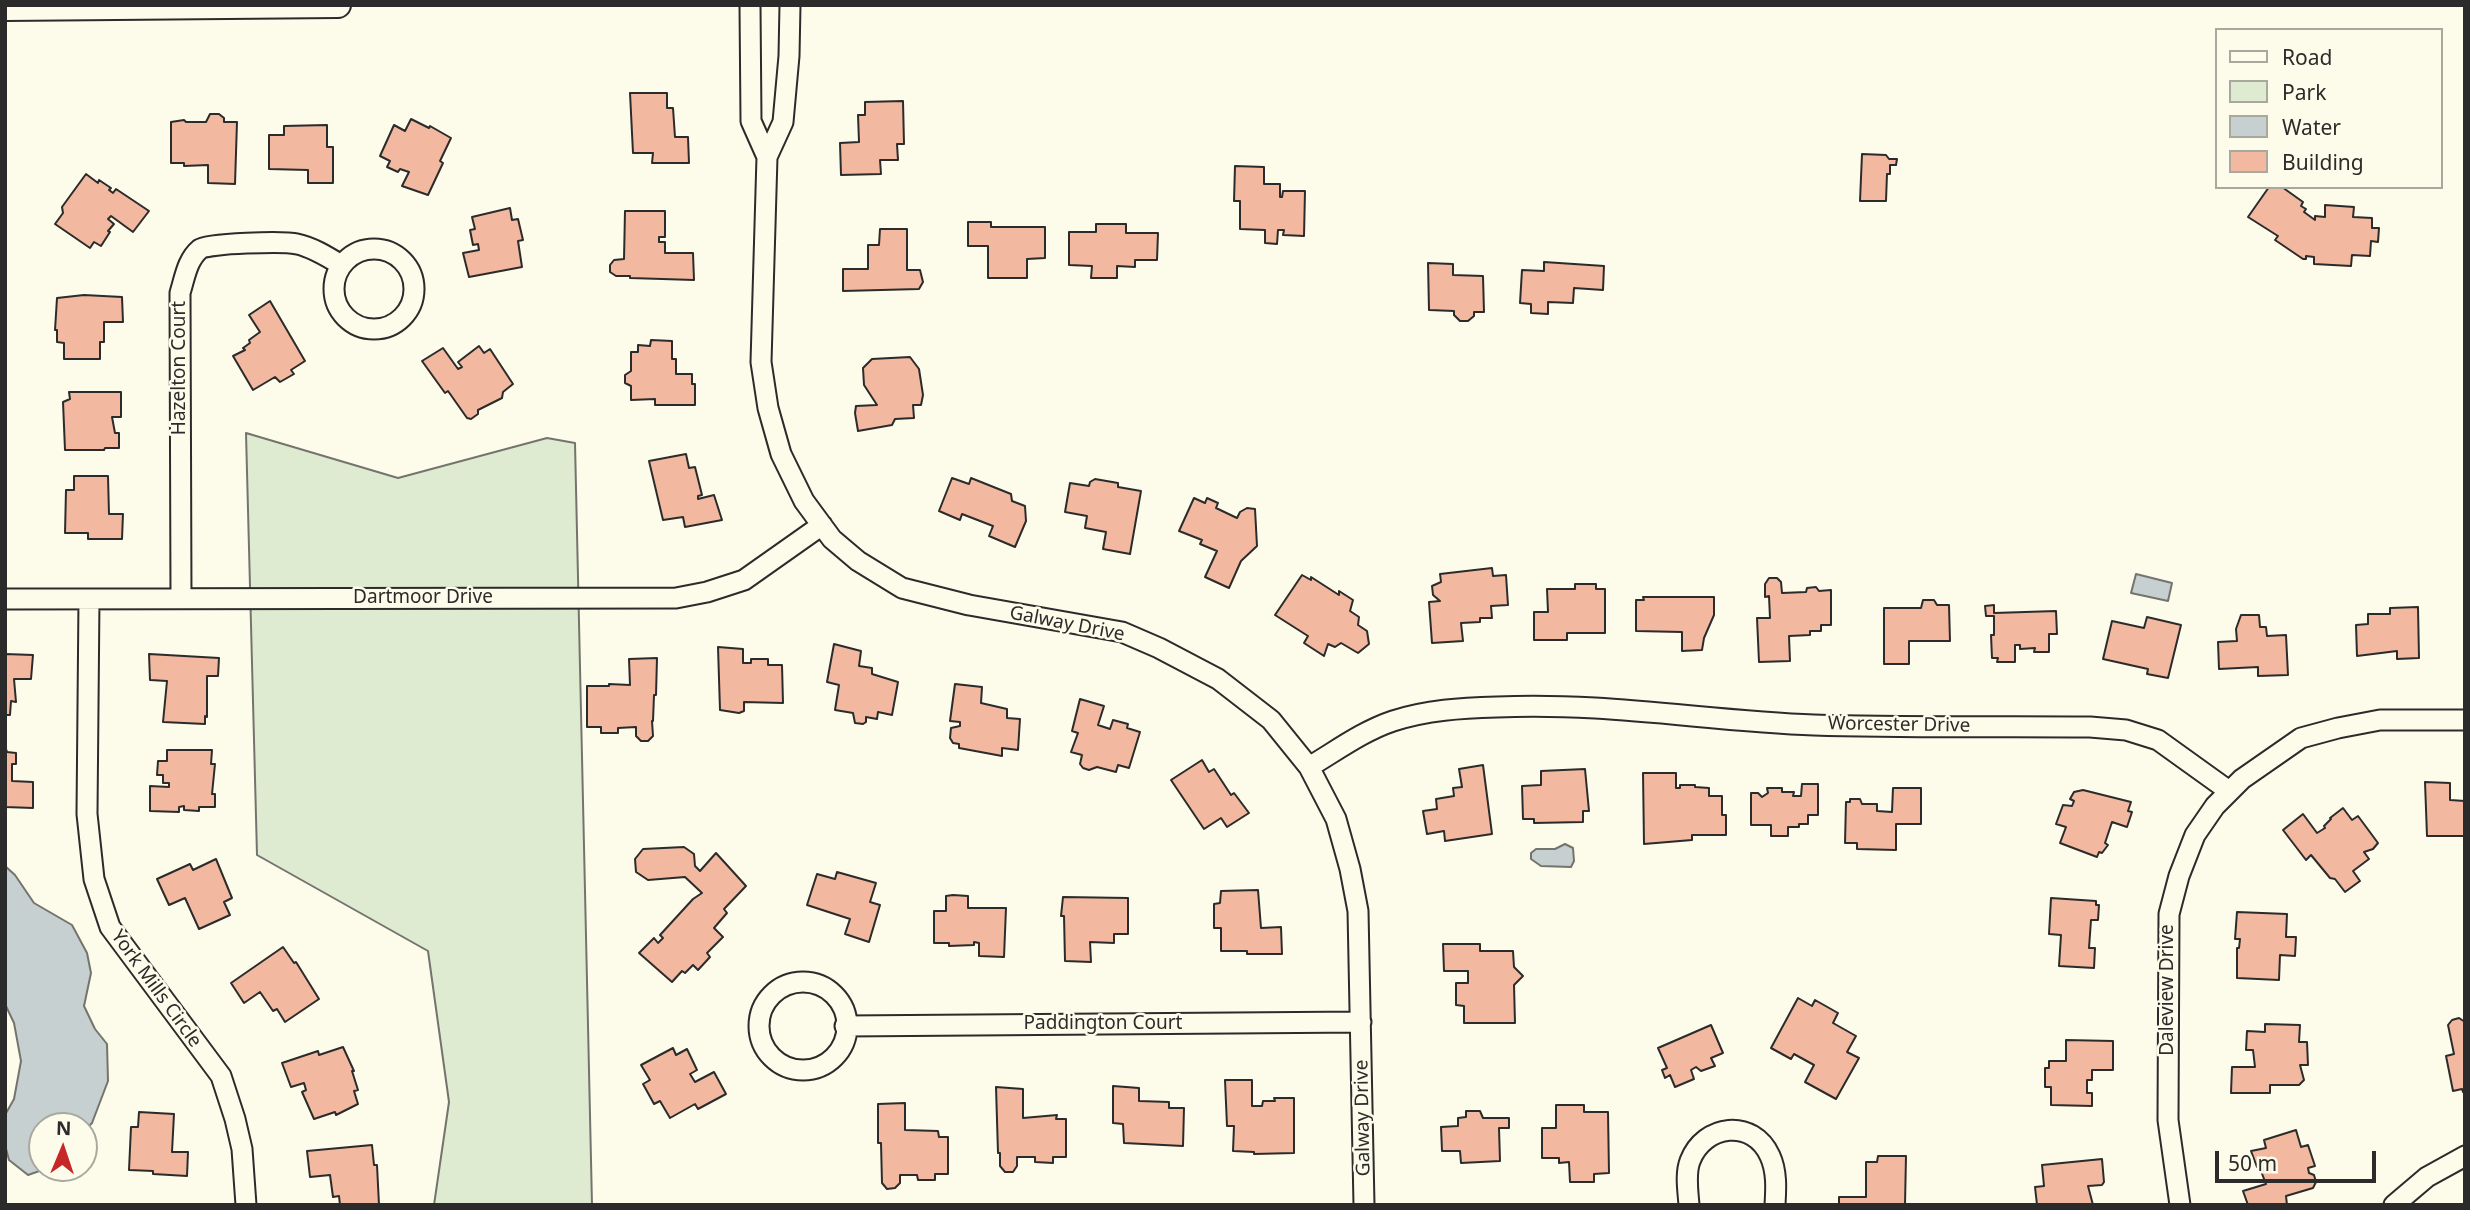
<!DOCTYPE html>
<style>
body{margin:0}
#map{position:relative;width:2470px;height:1210px;overflow:hidden;background:#fdfbea;font-family:"Noto Sans",sans-serif}
canvas{display:block}
.frame{position:absolute;inset:0;border:7px solid #2b2b2b;pointer-events:none}
.legend{position:absolute;left:2215px;top:28px;width:228px;height:161px;box-sizing:border-box;background:#fdfbea;border:2px solid #a9a89e;margin:0;padding:9px 12px;list-style:none;font-size:21px;color:#2b2b2b}
.legend li{display:flex;align-items:center;gap:14px;height:35px}
.legend b{width:35px;border:2px solid #a9a89e}
.north{position:absolute;left:28px;top:1112px;width:70px;height:70px;box-sizing:border-box;background:#fdfbea;border:2px solid #a9a89e;border-radius:50%;rotate:2deg;font-size:19px;font-weight:700;line-height:28px;text-align:center;color:#2b2b2b}
.north::after{content:'';display:block;margin:auto;width:24px;height:32px;background:#c62828;clip-path:polygon(50% 0,100% 100%,50% 72%,0 100%)}
.scale{position:absolute;left:2215px;top:1151px;width:161px;height:32px;box-sizing:border-box;border:4px solid #2b2b2b;border-top:0;padding-left:9px;font-size:21px;line-height:24px;white-space:nowrap;color:#2b2b2b;-webkit-text-stroke:5px #fdfbea;paint-order:stroke}
</style>
<div id="map">
<canvas width="2470" height="1210"></canvas>
<div class="frame"></div>
<ul class="legend">
<li><b style="height:9px;background:#fdfbea"></b>Road</li>
<li><b style="height:19px;background:#deebd1"></b>Park</li>
<li><b style="height:19px;background:#c7d0d0"></b>Water</li>
<li><b style="height:19px;background:#f2b8a0"></b>Building</li>
</ul>
<div class="north">N</div>
<div class="scale">50 m</div>
</div>
<script>
const c = document.querySelector('canvas').getContext('2d');
c.lineJoin = 'round';
function fill(path, color) { c.fillStyle = color; c.fill(path, 'evenodd'); }
function stroke(path, color, width, dash) { c.strokeStyle = color; c.lineWidth = width; c.lineCap = dash ? 'butt' : 'round'; c.setLineDash(dash || []); c.stroke(path); }
function label(font, color, halo, rows, align = 'center') {
  c.font = font + ' "Noto Sans",sans-serif'; c.lineWidth = 5; c.setLineDash([]); c.textBaseline = 'middle'; c.strokeStyle = halo; c.fillStyle = color; for (const [text, x, y, turn = 0] of rows) {
    c.save(); c.translate(x, y); c.rotate((+turn || 0) * Math.PI / 180); c.textAlign = isNaN(turn) ? turn : align; if (halo) c.strokeText(text, 0, 0); c.fillText(text, 0, 0); c.restore();
  }
}
const green = new Path2D(`
 M246 433 398 478 547 438 575 443 592 1205H434L449 1102 428 951 257 855Z`);
fill(green, '#deebd1');
stroke(green, '#74746e', 2);
const water = new Path2D(`
 M2136 574 2172 583 2168 601 2131 593Z
 M1565 844 1573 848 1574 861 1571 867 1541 866 1531 859V853L1536 849H1555Z
 M5 866 15 875 34 903 72 925 87 953 91 973 84 1006 95 1029 107 1044 108 1081 92 1123 84 1131V1126H42V1168H48L28 1175 9 1160 5 1145V1115L14 1099 21 1061 14 1023 5 1004Z`);
fill(water, '#c7d0d0');
stroke(water, '#74746e', 2);
const building = new Path2D(`
 M630 93H667V108H673L675 137H688L689 163H652L653 153H633Z
 M903 101 904 144H897L898 160H880L881 174 841 175 840 143 859 142 858 115H865V102Z
 M210 114H219L224 118V122H237L235 184 208 183V165L184 166V163H171V122L184 120 186 122H206Z
 M411 119 429 128 430 126 451 138 440 161 443 163 428 195 402 186 409 172 400 169 398 172 387 167 390 161 380 156 394 125 405 131Z
 M327 125V147H333V183H308V170L269 169V135H284V126Z
 M1862 154 1886 155 1889 159H1897L1896 165H1890V174H1887L1886 201H1860Z
 M1235 166 1264 167V184H1280V197H1282L1283 191H1305L1304 236 1283 235 1284 230H1278L1277 244 1265 243V230L1240 229V201H1234Z
 M86 174 98 183 99 180 111 188 109 190 113 193 116 189 149 211 133 232 111 216 108 219 114 224 108 231 110 232 101 246 94 242 90 248 55 224 63 213 62 207Z
 M2269 187H2282L2303 202 2301 206 2306 209 2304 212 2315 220V216L2325 217V205L2354 207 2353 217 2372 218V228H2379L2378 242 2371 241 2370 256 2352 255 2351 266 2314 264V257L2306 256V259H2303L2275 240 2278 236 2248 217Z
 M510 208 512 220 518 219 523 240 518 241 522 267 469 277 463 253 479 250 478 244 473 245 470 230 475 229 472 217Z
 M625 211H665V237H659V242H665V253H693L694 280 630 278V276H616L610 272V265L614 260 624 259Z
 M968 222H991V227H1045V258L1027 259V278H988V246H968Z
 M1096 224H1126V233H1158L1157 260H1135V267L1117 266V278H1091L1092 266 1069 265V232H1096Z
 M880 229H907V270H920L923 282 919 289 843 291V269H868V245H879Z
 M1544 262 1604 266 1603 290 1574 288 1573 303 1548 302V314L1531 313V304L1520 303 1522 270 1544 271Z
 M1428 263 1453 264V275L1483 276 1484 312H1474V316L1468 321H1460L1454 315V311L1429 310Z
 M84 295 122 297 123 322H104V342H100V359H64V343L57 342V330H55L57 298Z
 M270 301 305 361 291 370 294 374 280 382 275 377 253 390 233 356 245 350 243 348 250 343 249 340 260 332 249 315Z
 M651 340 672 341V359H676V374H692V384H695V405H655V399L631 400V386L625 383V375L631 371V352H638V345L650 346Z
 M479 346 484 353 490 349 513 384 503 392 502 398 478 410V414L471 419 467 418 448 391 445 393 422 361 443 348 458 369 462 367 458 362Z
 M910 357 919 369 923 395 921 405H913L914 418 895 419 892 425 858 431 855 413 856 406 877 405 864 385 863 368 872 359Z
 M69 392H121V417H112L115 433H119V448H105L104 450H65L63 402 70 399Z
 M686 454 689 468 695 467 702 495 698 496V499L714 495 722 520 685 527 683 517 663 520 649 461Z
 M74 476H108L109 514H123L122 539H88V533H65L66 490H74Z
 M952 478 969 484 971 478 1011 494 1012 501 1025 506 1026 521 1015 547 989 536 993 526 962 514 960 520 939 511Z
 M1095 479 1118 483V487L1141 491 1130 554 1103 549 1106 532 1085 528 1087 516 1065 512 1070 483 1089 486 1090 482Z
 M1194 498 1205 503 1207 498 1218 503 1216 508 1237 518 1240 512 1247 508 1255 509 1257 546 1241 561 1229 588 1205 577 1217 551 1200 544 1202 540 1179 531Z
 M1492 568 1493 576 1506 575 1508 605 1491 606 1492 618H1480V622L1461 623 1463 641 1432 643 1429 602 1440 601 1433 595 1432 586 1441 582 1440 574Z
 M1302 575 1311 580V577L1339 595V591L1353 600 1350 611 1359 617 1358 625 1367 631 1369 644 1358 653 1341 643 1335 647 1328 644 1324 656 1304 643 1308 636 1275 615Z
 M1769 578H1777L1781 582 1782 593 1806 592 1807 588 1816 587 1819 591 1831 590V625H1821V631H1810V635L1789 636 1790 661 1759 662 1757 618H1770L1769 596 1765 597V584Z
 M1575 584H1596V589H1605V633H1567V640H1534V612H1548L1547 589H1575Z
 M1643 597H1714V615L1704 638 1702 650 1682 651V632L1636 631V600H1644Z
 M1923 600H1934L1937 605H1949L1950 641H1909V664H1884V608H1921Z
 M1994 605V613L2056 611 2057 634H2049V652H2034L2035 648 2020 649V645H2015V662H1997L1998 658H1992L1991 635H1994V616H1986L1985 606Z
 M2418 607 2419 658 2397 659V651L2357 656 2356 625 2368 624V614H2390V608Z
 M2241 615H2259L2260 627H2266L2267 636 2286 635 2288 675 2258 676V667L2219 669 2218 642 2237 641 2236 629Z
 M2147 617 2181 625 2168 678 2147 674 2148 669 2103 659 2112 621 2144 628Z
 M834 644 861 651 859 666 872 668V674L898 682 892 715 878 712 877 719 866 717V722L863 724 855 723 853 713 835 710 839 685 827 682Z
 M718 647 743 649V663H751V659H768V665H782L783 703 744 702V711L739 713 720 710Z
 M5 654 33 655 31 679H14L16 702 11 701 10 715H5Z
 M149 654 219 658 218 676H207V717L205 716V724L163 722 167 681 150 680Z
 M657 658 656 695H654L653 721H652L653 736 648 741H641L636 736V727L618 728V733H601V727H587V686H609V684L630 685 629 659Z
 M955 684 982 687 981 703 1007 709V718L1020 719 1018 750 1002 748V756L959 748V744L953 743 950 738 951 728 960 726V722L950 721Z
 M1080 699 1104 706 1098 725 1110 729 1113 720 1128 724 1127 728 1140 732 1129 768 1118 765 1116 772 1097 767 1089 770 1083 768 1080 764 1082 755 1071 752 1078 733 1072 731Z
 M5 746 7 752 16 753V764H12V781L33 782V808L5 807Z
 M167 750H212L211 764H215L212 794H215V807H199V811L184 810V806L179 807V812L150 811V786L169 787V783H163V775H157L158 761H167Z
 M1202 760 1209 772 1214 769 1231 795 1234 793 1249 813 1227 827 1221 818 1204 829 1171 780Z
 M1483 765 1492 834 1445 841 1444 831 1427 834 1423 811 1437 809 1436 799 1454 796 1453 788 1462 787 1459 769Z
 M1585 769 1589 811H1583V822L1534 823V819H1523L1522 786 1541 785V771Z
 M1643 773H1676V788H1680V785H1695V787L1709 788V796H1722V815H1726V835H1692V840L1644 844Z
 M2425 782 2450 783V800L2465 801V836H2427Z
 M1802 784H1818V815H1808V824H1799V827H1788V836H1771V825H1751V793H1758L1762 797 1768 793 1767 788H1782V792H1794L1793 796H1801Z
 M1893 788H1921V824H1896V850L1857 849V843H1845L1846 802H1850V799H1860L1862 804H1877V811L1892 812Z
 M2083 790 2131 802 2128 811 2132 812 2127 827 2112 822 2105 843 2108 845 2102 853 2099 852 2097 857 2060 843 2066 827 2056 824 2063 805 2072 806 2074 801 2070 799 2074 792Z
 M2343 808 2352 820 2358 816 2378 843 2373 849 2364 852 2369 859 2353 871 2360 881 2345 892 2335 879 2330 878 2311 855 2306 860 2283 830 2303 814 2317 833 2325 828 2324 826 2331 819 2330 818Z
 M684 847 694 854 695 866 700 871 716 853 746 886 724 909 727 913 714 928 723 937 707 953 710 957 698 970 693 965 685 973 682 971 672 982 639 953 654 938 658 943 663 938 660 935 693 899 702 893 685 877 648 880 636 872 635 859 643 849Z
 M216 859 232 898 224 902 230 915 199 929 185 898 169 905 157 879 190 864 193 870Z
 M837 872 876 883 870 902 880 905 869 942 845 934 850 919 807 905 817 874 835 879Z
 M1258 890 1261 928 1281 927 1282 954H1247V951H1221V928H1214V904L1220 903 1221 891Z
 M953 895 968 896V908H1006L1004 957 979 956V943L974 942V945L949 946V943H934V911H946V896Z
 M1063 897 1128 898V934H1114V943L1090 942 1091 962 1065 961 1064 916H1061Z
 M2051 898 2096 901V905H2099L2098 920H2091L2089 948H2095L2094 968 2059 966 2061 935 2049 934Z
 M2237 912 2287 914 2286 937H2296L2295 956 2280 955 2279 980 2237 978V948H2239L2240 939H2235Z
 M1443 944H1480V951H1513L1514 967 1523 976 1514 985 1515 1023H1464V1006L1456 1005V983H1468V971H1444Z
 M283 947 294 963 296 962 319 999 285 1022 277 1009 273 1011 260 992 244 1003 231 983Z
 M1798 998 1812 1006 1815 1000 1838 1013 1833 1023 1856 1036 1847 1052 1859 1058 1836 1099 1805 1082 1814 1065 1794 1054 1791 1059 1771 1048Z
 M2459 1018 2465 1022V1091L2463 1092 2462 1089 2453 1091 2446 1056 2454 1054 2448 1025 2452 1020Z
 M2265 1024 2300 1025 2299 1042H2307L2308 1065H2300L2304 1080 2299 1085H2270V1093H2231L2232 1067H2255L2253 1050H2246L2247 1031 2265 1032Z
 M1711 1025 1723 1053 1711 1058 1715 1066 1701 1071 1696 1067 1691 1070 1694 1079 1675 1087 1670 1075 1665 1078 1662 1070 1667 1068 1658 1048Z
 M2066 1040 2113 1041V1070H2092V1080H2087V1093H2092V1106L2051 1105V1087H2045V1068H2049V1061H2066Z
 M343 1047 354 1071H352L358 1090 354 1091 358 1104 336 1115 335 1112 314 1119 302 1092 306 1090 304 1083 291 1087 282 1063 318 1051 319 1055Z
 M673 1048 676 1055 687 1049 697 1070 690 1074 695 1082 714 1072 726 1094 698 1109 695 1104 670 1118 660 1101 654 1104 643 1084 650 1080 641 1065Z
 M1225 1080H1252V1106H1262L1263 1101H1275L1274 1098H1294V1153L1254 1154V1152L1233 1151 1234 1126H1227Z
 M1113 1086 1139 1088V1101L1169 1102V1108H1184L1183 1146 1124 1143 1123 1124 1113 1123Z
 M996 1087 1023 1089V1118L1057 1115 1056 1119H1066V1157H1053V1163L1035 1162V1157H1017V1166L1013 1172H1005L1000 1166V1153H998Z
 M905 1103V1130L938 1131 939 1137H948V1174H935V1180H918L917 1175H900V1183L895 1188 887 1189 882 1183 881 1143H878V1104Z
 M1556 1105H1584V1112H1608L1609 1173 1594 1174V1182H1570L1569 1162 1559 1163V1158H1542V1128H1556Z
 M1466 1111H1480L1483 1118H1509V1128H1499L1500 1161 1461 1163 1460 1151H1442L1441 1127 1458 1126V1118L1466 1117Z
 M139 1112 174 1114 172 1152H188L187 1176 153 1174V1171L129 1170 131 1127H138Z
 M2296 1130 2301 1147 2308 1145 2315 1166 2308 1168 2309 1173 2314 1175 2316 1182 2313 1188 2286 1196 2287 1205H2248L2243 1191 2266 1184 2259 1166 2257 1167 2251 1151 2266 1148 2264 1140Z
 M372 1145 374 1165H377L379 1205H340L339 1196 333 1197 330 1175 310 1177 307 1151Z
 M1878 1156H1906L1905 1205H1839V1197H1866V1162H1877Z
 M2102 1159 2104 1182 2102 1185 2088 1186 2093 1205H2037L2035 1187 2044 1186 2042 1165Z`);
fill(building, '#f2b8a0');
stroke(building, '#2b2b2b', 2);
const minor = new Path2D(`
 M750 5 751 121 767 157
 M790 5 789 56 783 122 767 157 761 362 768 408 781 454 804 501 832 539 858 561 902 588 969 605 1122 632 1159 648 1218 679 1271 720 1309 767 1336 819 1350 869 1358 911 1364 1205
 M334 289a40 40 0 1 1 80 0a40 40 0 1 1-80 0Z
 M181 598 180 293C185 277 187 260 200 249 208 243 284 241 297 244 312 247 328 257 341 265
 M5 599 676 598 707 592 744 580 822 525
 M89 599 87 814 94 879 110 927 221 1076 235 1119 242 1149 246 1205
 M1309 767C1336 751 1363 731 1393 721 1427 710 1461 708 1497 707 1604 702 1708 721 1814 725 1906 728 1998 726 2090 727L2126 730 2158 740 2229 791
 M759 1026a44 44 0 1 1 88 0a44 44 0 1 1-88 0Z
 M845 1026 1361 1022
 M1689 1205C1688 1191 1685 1174 1690 1161 1704 1124 1753 1118 1770 1156 1777 1171 1776 1189 1775 1205
 M2180 1205 2168 1120 2169 914 2179 876 2195 835 2215 806 2242 779 2301 738 2338 728 2380 720H2465
 M2394 1205 2427 1177 2465 1156`);
const tertiary = new Path2D(`
 M5 8 338 5`);
stroke(minor, '#2b2b2b', 23);
stroke(tertiary, '#2b2b2b', 28);
stroke(minor, '#fdfbea', 19);
stroke(tertiary, '#fdfbea', 24);
label('19px', '#2b2b2b', '#fdfbea', [
 ["Hazelton Court",180,368,-90],
 ["Dartmoor Drive",423,598],
 ["Galway Drive",1067,624,11],
 ["Worcester Drive",1899,725,1],
 ["York Mills Circle",156,989,54],
 ["Daleview Drive",2168,990,-90],
 ["Paddington Court",1103,1024],
 ["Galway Drive",1363,1118,-91]
]);
</script>
